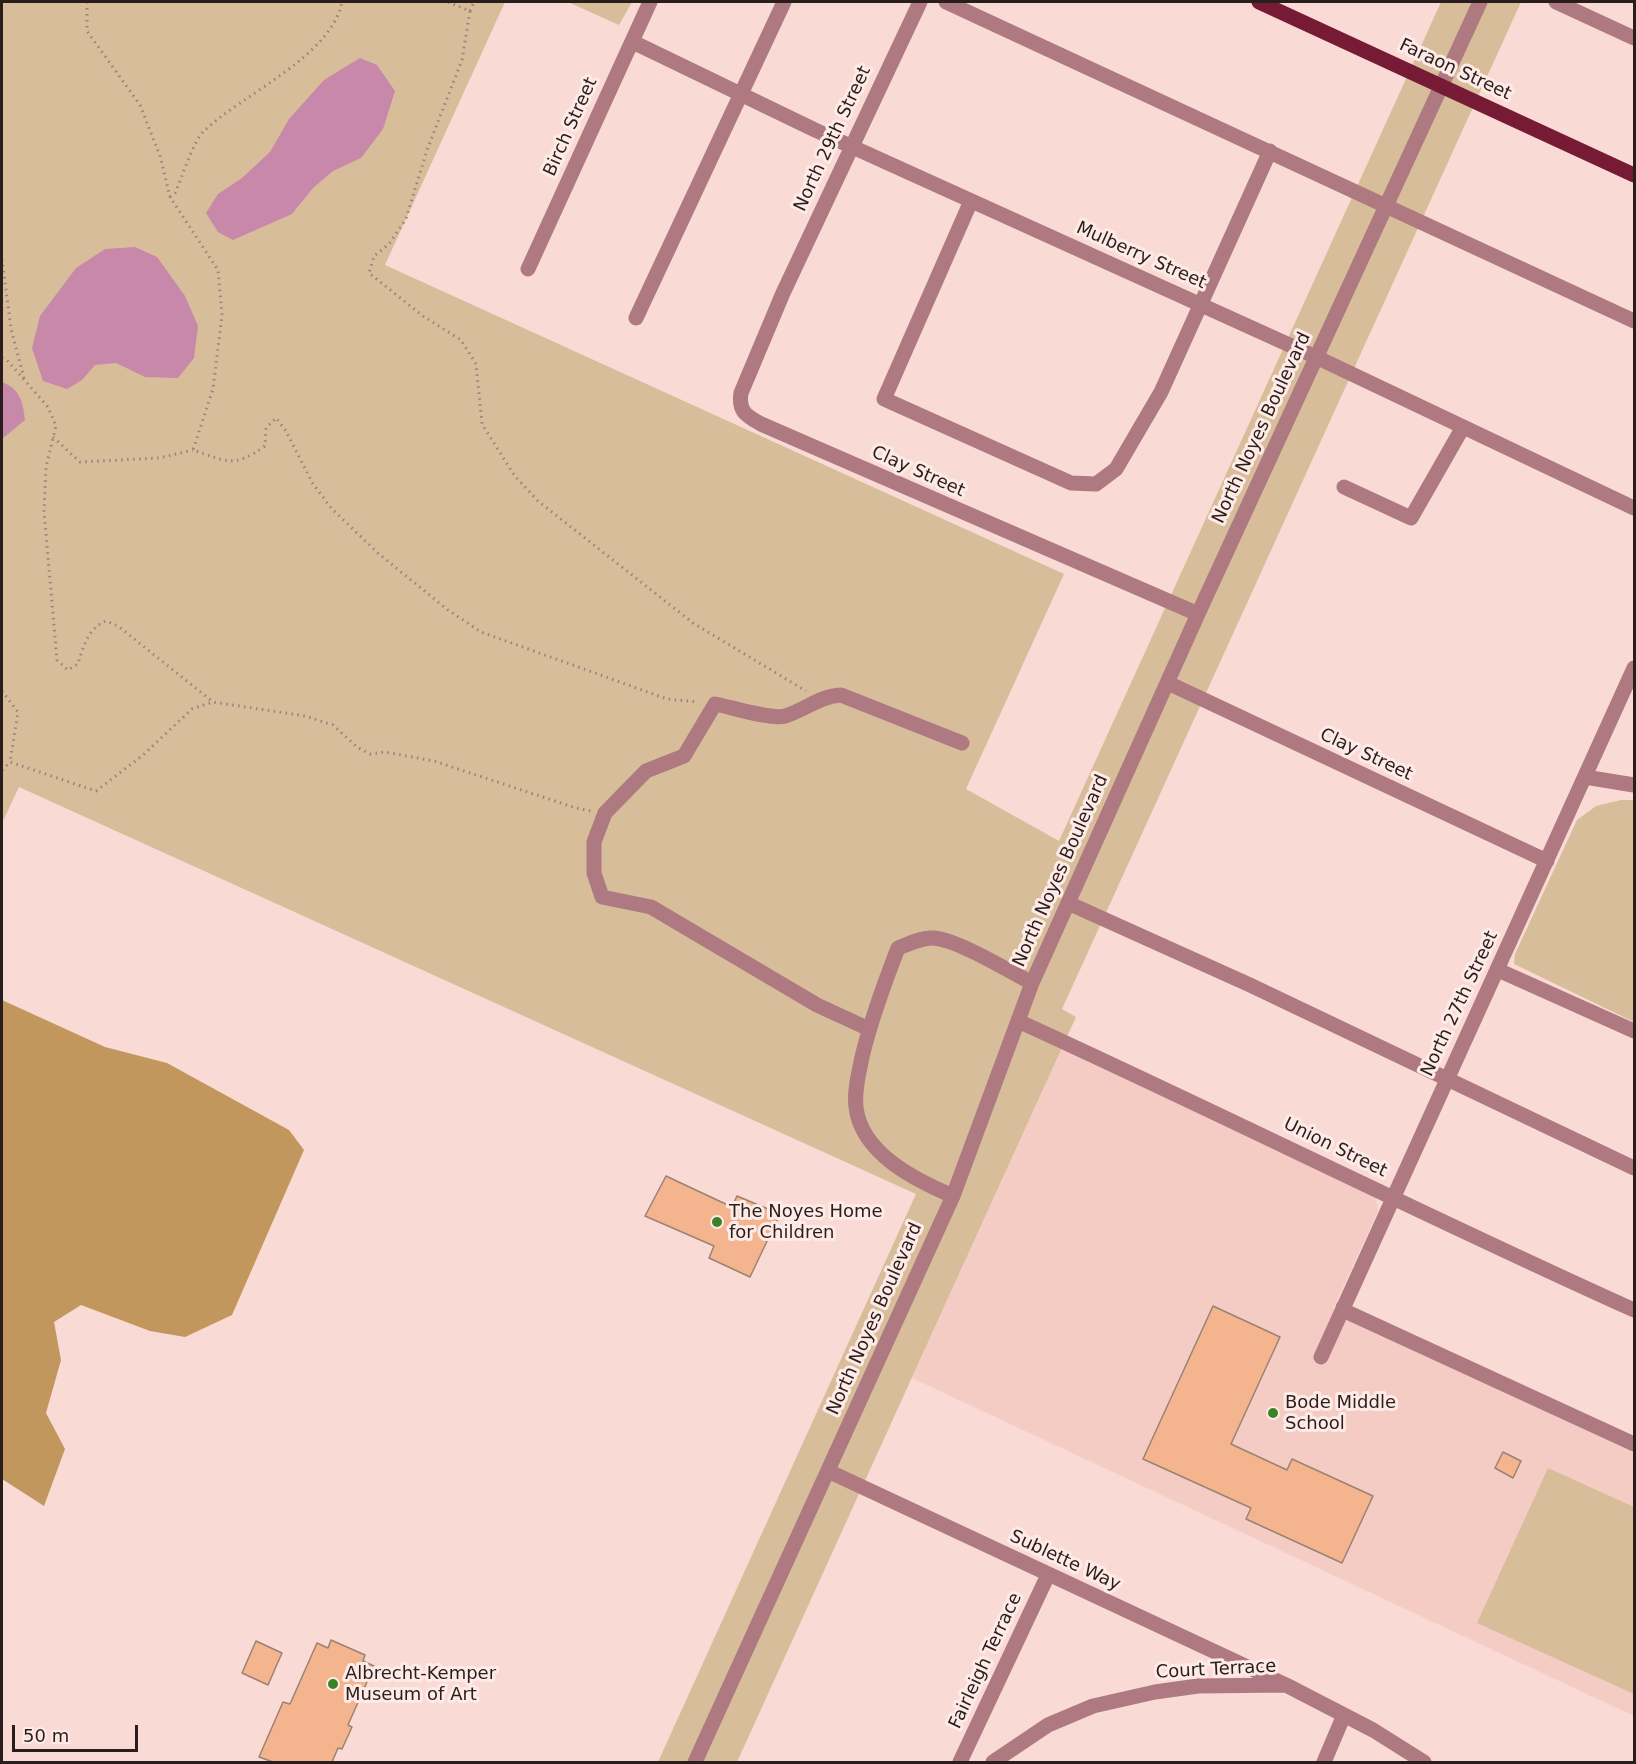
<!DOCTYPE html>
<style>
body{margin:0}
#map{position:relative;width:1636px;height:1764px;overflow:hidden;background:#fadad4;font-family:"DejaVu Sans",sans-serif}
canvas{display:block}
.frame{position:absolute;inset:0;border:3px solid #2a1e1c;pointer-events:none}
.scale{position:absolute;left:12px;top:1725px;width:126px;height:27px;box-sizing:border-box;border:3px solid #2a1e1c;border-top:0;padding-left:8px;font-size:18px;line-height:21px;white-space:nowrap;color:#2a1e1c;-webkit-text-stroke:4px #feebe7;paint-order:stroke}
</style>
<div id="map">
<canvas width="1636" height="1764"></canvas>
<div class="frame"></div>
<div class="scale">50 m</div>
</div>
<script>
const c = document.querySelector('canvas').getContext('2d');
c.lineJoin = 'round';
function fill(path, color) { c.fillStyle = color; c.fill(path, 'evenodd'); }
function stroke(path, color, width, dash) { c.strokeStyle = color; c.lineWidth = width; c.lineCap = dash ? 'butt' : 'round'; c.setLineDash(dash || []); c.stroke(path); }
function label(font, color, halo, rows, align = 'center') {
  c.font = font + ' "DejaVu Sans",sans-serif'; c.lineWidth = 6; c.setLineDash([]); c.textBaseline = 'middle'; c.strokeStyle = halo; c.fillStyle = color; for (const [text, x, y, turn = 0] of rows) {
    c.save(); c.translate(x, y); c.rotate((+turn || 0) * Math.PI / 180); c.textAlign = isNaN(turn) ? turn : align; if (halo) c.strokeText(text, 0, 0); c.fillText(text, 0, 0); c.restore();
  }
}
fill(new Path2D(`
 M1063 1046 1376 1197 1378 1211 1333 1309 1634 1449V1716L912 1378Z`), '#f4ccc4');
fill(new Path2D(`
 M2 2H505L385 265 1064 574 966 789 1059 841 1441 2H1521L1062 1009 1076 1017 737 1762H658L916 1194 19 787 2 823Z
 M568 2H632L619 25Z
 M1621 800H1634V1022L1514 964 1515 954 1577 820 1596 806Z
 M1548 1468 1634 1507V1694L1477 1623Z`), '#d8bd9a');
fill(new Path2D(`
 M2 1000 105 1047 167 1063 289 1130 304 1150 232 1315 185 1337 150 1331 81 1305 54 1322 61 1360 46 1413 65 1449 44 1506 2 1479Z`), '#c1975e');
fill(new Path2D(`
 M360 58 377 65 395 91 383 129 361 158 333 171 313 188 292 214 233 240 218 232 206 213 218 194 242 178 270 152 289 119 324 80Z
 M135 247 157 257 185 296 198 326 194 358 178 378 145 377 116 363 95 365 82 380 67 389 43 381 32 348 40 316 76 268 105 249Z
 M2 382C20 389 23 402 25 420L2 439Z`), '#c888a9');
const building = new Path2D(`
 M666 1176 732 1207 737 1196 780 1214 750 1277 709 1258 714 1246 645 1216Z
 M1213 1306 1280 1337 1231 1444 1287 1470 1292 1459 1373 1496 1342 1563 1246 1519 1251 1508 1143 1459Z
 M1503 1452 1521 1461 1513 1478 1495 1468Z
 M331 1640 365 1655 363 1661 374 1666 348 1725 352 1727 342 1749 338 1748 332 1762H273L259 1757 283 1702 290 1704 317 1643 328 1648Z
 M256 1641 282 1653 268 1685 242 1673Z`);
fill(building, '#f3b48e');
stroke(building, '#9b8274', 1.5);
stroke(new Path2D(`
 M87 2V31L140 105 160 156 170 197 218 270 222 315 213 389 193 450C226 461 233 469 265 446L266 428 276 418 286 431 313 484 332 509 379 554 448 610 481 632 667 699 698 702
 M448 2 470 11 462 60 427 150 406 219 389 244 374 256 369 273 423 316 461 340 476 364 482 424 514 475 538 501 693 623 806 691
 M470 11 474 2
 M170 197 175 193C182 178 193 141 204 131 241 95 331 57 342 2
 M2 259 11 329 24 378
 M2 358 6 359 48 407 56 426 46 467 44 511 57 660 68 670 78 664C83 647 88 628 106 621L118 626 213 702
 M53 437 80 462 159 458 193 450
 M2 691 18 712 10 762
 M2 770 10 762 96 791 143 755 192 709 213 702 305 716 333 725 357 747 370 754 385 752 434 761 576 808 591 811`), '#9a837f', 3, [1.5, 4.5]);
stroke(new Path2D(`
 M920 2 783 293 741 393C738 412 747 416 761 424L1198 614
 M946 2 1634 321
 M1556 2 1634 38
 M631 44 639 45 815 130 1316 357 1634 508
 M971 201 884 399 1071 483 1096 484 1116 469 1161 392 1270 151
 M528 269 650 2
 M636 318 784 2
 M1344 487 1411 518 1463 427
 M1168 683 1547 861
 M1585 777 1634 785
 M1068 903 1250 985 1634 1168
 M1498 970 1634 1031
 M1018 1021C1224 1115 1427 1217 1634 1310
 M869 1029 817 1005 651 907 602 897 594 873V842L605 813 646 771 684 756 715 704C731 707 771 720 785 716 805 710 820 696 841 695L962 743
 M953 1196C915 1180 861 1153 856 1107 854 1090 859 1073 862 1057 871 1019 884 984 898 948 909 944 922 937 934 938 958 940 1009 971 1032 983
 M1343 1307 1347 1312 1634 1444
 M1321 1357 1634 668
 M828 1471 1286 1685
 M695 1762 953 1196 1032 983 1198 614 1480 2
 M960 1762 1048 1575
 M993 1762 1048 1725 1093 1706 1155 1692 1198 1686 1286 1685 1373 1730 1424 1762
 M1324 1762 1344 1715`), '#ae7981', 15);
stroke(new Path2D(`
 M1259 2 1634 175`), '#761a35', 15);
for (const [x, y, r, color] of [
 [717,1222,6,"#3a8228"],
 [1273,1413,6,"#3a8228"],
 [333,1684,6,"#3a8228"]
]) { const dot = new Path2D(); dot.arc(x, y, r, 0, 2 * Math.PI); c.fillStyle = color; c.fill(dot); stroke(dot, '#feebe7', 2); }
label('18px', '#2a1e1c', '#feebe7', [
 ["Faraon Street",1455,70,25],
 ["Birch Street",571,127,-66],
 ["North 29th Street",833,139,-65],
 ["Mulberry Street",1141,256,24],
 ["North Noyes Boulevard",1262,428,-65],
 ["Clay Street",918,472,24],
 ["Clay Street",1366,755,25],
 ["North Noyes Boulevard",1061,871,-66],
 ["North 27th Street",1460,1004,-65],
 ["Union Street",1335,1148,26],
 ["North Noyes Boulevard",875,1319,-66],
 ["Sublette Way",1065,1561,25],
 ["Fairleigh Terrace",986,1661,-65],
 ["Court Terrace",1216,1670,-3]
]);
label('18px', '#2a1e1c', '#feebe7', [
 ["The Noyes Home",729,1212],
 ["for Children",729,1233],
 ["Bode Middle",1285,1403],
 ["School",1285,1424],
 ["Albrecht-Kemper",345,1674],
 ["Museum of Art",345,1695]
], 'left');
</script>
